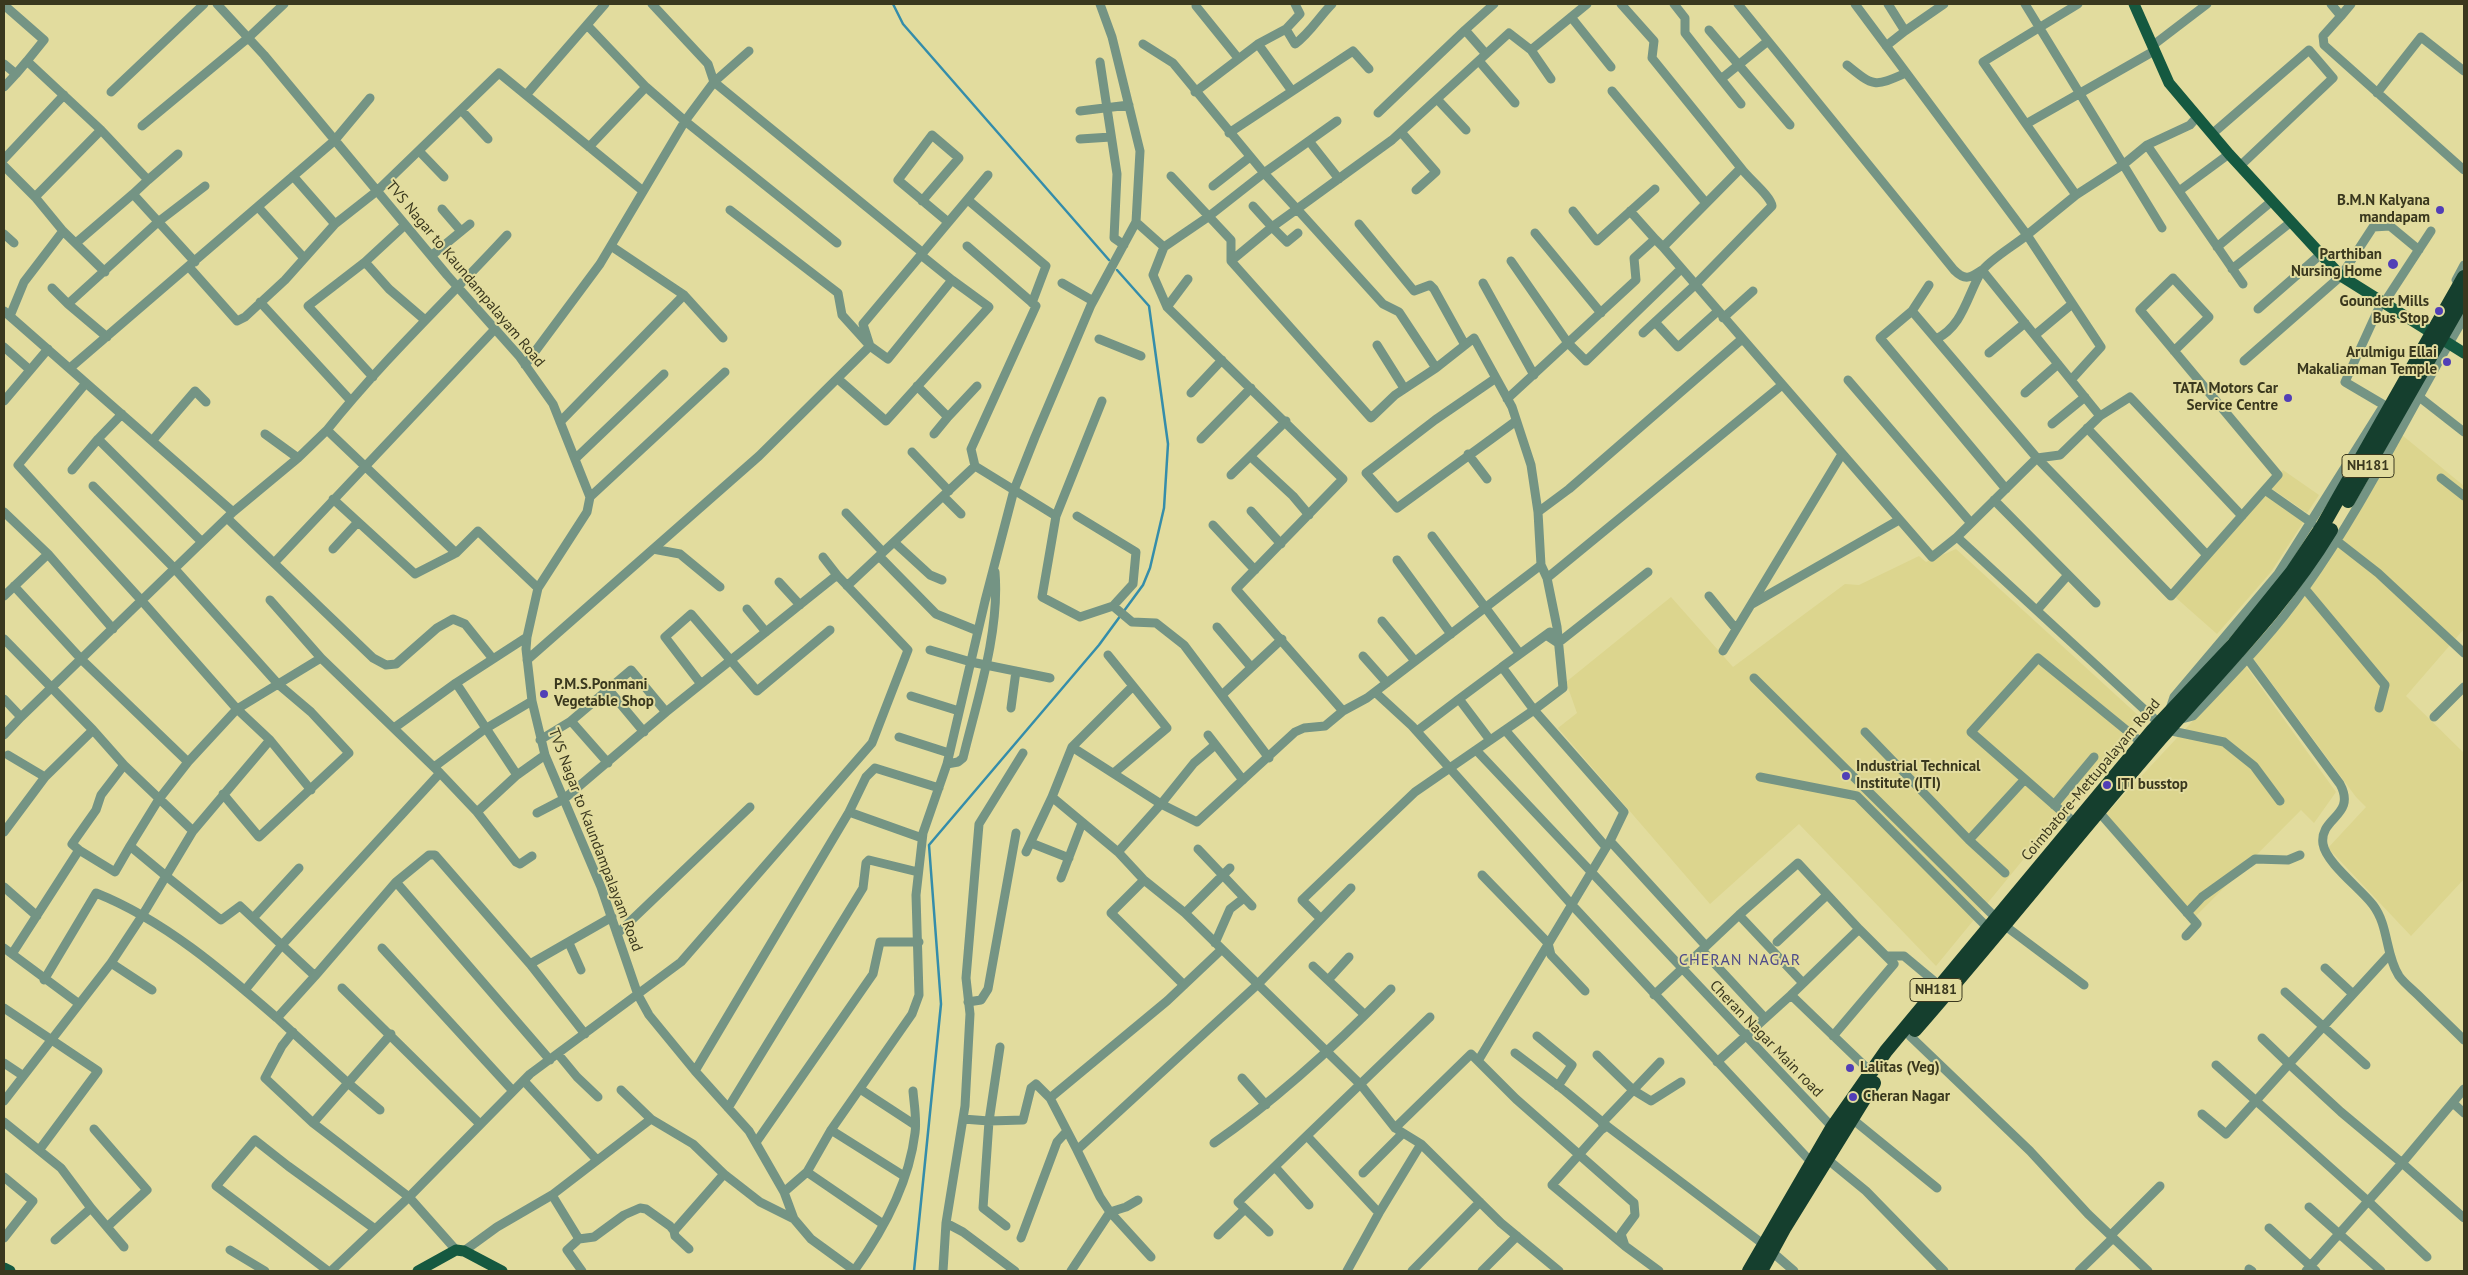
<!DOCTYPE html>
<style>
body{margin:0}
#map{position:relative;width:2468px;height:1275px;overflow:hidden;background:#e2dc9e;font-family:"PT Sans",sans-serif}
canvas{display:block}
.frame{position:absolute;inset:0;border:5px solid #3a381e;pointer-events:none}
</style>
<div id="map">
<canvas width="2468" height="1275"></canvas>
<div class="frame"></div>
</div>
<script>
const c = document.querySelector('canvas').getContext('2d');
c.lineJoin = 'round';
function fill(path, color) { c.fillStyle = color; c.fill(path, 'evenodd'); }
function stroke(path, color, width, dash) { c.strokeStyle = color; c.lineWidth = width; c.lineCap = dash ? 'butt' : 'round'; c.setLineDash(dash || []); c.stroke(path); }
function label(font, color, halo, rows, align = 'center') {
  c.font = font + ' "PT Sans",sans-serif'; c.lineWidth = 4; c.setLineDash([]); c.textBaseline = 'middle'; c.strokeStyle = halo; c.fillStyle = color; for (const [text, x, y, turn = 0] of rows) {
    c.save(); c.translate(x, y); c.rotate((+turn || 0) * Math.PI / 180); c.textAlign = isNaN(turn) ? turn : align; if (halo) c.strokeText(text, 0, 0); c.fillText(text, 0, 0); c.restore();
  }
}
fill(new Path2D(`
 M2402 435 2464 486V629L2406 696 2464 753V879L2411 936 2328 848 2366 807 2356 797 2253 658Z
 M2283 470 2319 495 2307 513 2271 488Z
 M2265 493 2304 521 2271 572 2217 634 2174 596Z
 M1956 549 2140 717 1936 966 1799 824 1710 904 1558 728 1577 713 1566 682 1671 597 1733 667 1845 584 1859 585 1919 556 1926 562Z
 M2245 665 2336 792 2314 823 2301 810 2193 919 2105 815Z`), '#dcd58e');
stroke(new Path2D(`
 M893 4 903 24 1109 260
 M914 1271 941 1004 929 845 1099 645 1143 585 1150 568 1164 508 1168 444 1149 306 1117 270`), '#358daa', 2.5);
stroke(new Path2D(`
 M217 4 264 55 447 275 519 356 553 404 590 497 587 512 538 588 527 637 526 649 532 701 545 755 601 887 638 995 649 1015 695 1071 749 1131 784 1192 794 1219 811 1239 855 1271
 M1100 4 1112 37 1140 151 1136 222 1164 247 1208 217 1264 173 1297 209 1392 140 1509 33 1531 50 1587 4
 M1621 4 1654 41 1652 58 1741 168 1663 247 1932 557 1957 537
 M1674 4 1685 18V33L1721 79 1768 41
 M1738 4 1954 270C1965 281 1970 278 1982 270L2100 416 2060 455 2037 458 1957 537 2159 723
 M1855 4 2027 235C2015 245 1989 260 1981 272 1967 296 1963 326 1936 339
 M1888 4 1905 31 1944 4
 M2025 4 2162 228
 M2078 4 1983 62 2026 124 2154 51
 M2331 4 2341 16 2351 4
 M4 5 44 40 27 61
 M1196 6 1238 58
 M2341 16 2323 36 2324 45 2464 170
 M1571 17 1611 67
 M587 25 646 87 685 121 837 243
 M1286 29 1300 14 1295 4
 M1465 30 1494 4
 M1709 30 1790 125
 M1143 44 1173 63 1264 173 1337 121
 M1258 44 1292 91
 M1886 46 1905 31
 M2152 46 2207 4
 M1531 50 1551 79
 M749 51 714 82 923 253
 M1479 61 1515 103
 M1100 62 1117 174 1114 238 1124 245
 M4 64 16 74 27 61 101 130 148 180 133 194 195 262
 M1847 65C1874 87 1874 87 1906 73
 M1721 79 1741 104
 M4 87 16 74
 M1612 91 1706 203
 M111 92 204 4
 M1195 92 1258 44 1286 29 1295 44C1310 33 1319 17 1332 4
 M2377 93 2421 37 2464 71
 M526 95 605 4
 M1437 99 1466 130
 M461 110 488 139
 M1080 111 1129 105
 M1378 113 1465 30 1486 54
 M2026 124 2076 195 2124 164 2147 145 2243 284
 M142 126 248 38 284 4
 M1401 132 1436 172 1416 190
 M1229 133 1353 51 1369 69
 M2212 134 2309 50 2333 78 2240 166
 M1080 139 1111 137
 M1309 141 1339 179
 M2147 145 2190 125 2197 117
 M589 147 646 87
 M419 151 444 177
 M4 159 64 95
 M4 166 35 197 101 130
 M293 176 335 224
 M1171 176 1231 240V261
 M148 180 178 154
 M1213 186 1250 157
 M2179 191 2229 154
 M35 197 63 231 105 272
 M968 200 1046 266 1032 303
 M922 201 959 158 932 135 898 180 948 222
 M1253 206 1272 227 1297 209 1383 304 1399 312 1436 368 1474 338 1512 407 1531 465 1538 512 1541 565 1547 578 1557 627 1563 688 1534 710 1624 812 1610 841 1478 1061
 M258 207 304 258
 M442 209 461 231
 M730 210 838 293 842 315 870 346 888 359 952 280 921 255
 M1573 211 1597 241 1655 189
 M1630 211 1655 239
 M1359 224 1414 291 1430 285 1434 289 1465 345
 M1298 233 1287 242 1272 227 1231 261 1371 418 1395 395 1436 368
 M1535 233 1601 313
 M4 234 14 243
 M507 235C447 300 382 361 327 430L456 553 478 531 538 588
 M76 243 133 194
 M611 246 684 295 723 338
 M1164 247 1153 275 1167 307 1343 479 1236 589 1343 711
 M2217 247 2272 201
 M431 256 470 224
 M1511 261 1568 343 1586 361 1681 269
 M365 262 389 289 425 320
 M189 267 237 321 245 317 285 280 335 224 377 191 499 73 643 191
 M2232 269 2291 222
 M2456 280 2464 265
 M1062 283 1093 301
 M1483 283 1534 375
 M52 288 68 304
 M2382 301 2345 382 2384 405
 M260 302 351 401
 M2384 303 2431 231
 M1167 307 1188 279
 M2258 309 2321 254
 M4 311 233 512 21 717 4 699
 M1912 311 1929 285
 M10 316 24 282 63 231
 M1723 318 1753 291
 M1655 322 1678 347 1718 311
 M1643 333 1695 285 1772 206C1771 196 1748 178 1741 168
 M2035 335 2072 304
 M107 337 68 304 158 222 205 186
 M1099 339 1141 356
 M1377 345 1404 388
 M4 347 30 370
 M1989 353 2025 323
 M2244 361 2341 276 2373 227 2390 226 2419 250
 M525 365 600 264 685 121 714 82 708 64 652 4
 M70 368 334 141 370 98
 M373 377 308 306 365 262 405 225
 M1496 378 1435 420 1366 473 1397 508 1516 421
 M838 379 886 421 989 307 952 280
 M1848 380 1971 523
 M2071 380 2101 347 2027 235 2076 195
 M917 386 948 417 934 434
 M1191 393 1222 360
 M2025 393 2058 364
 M2418 396 2464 432
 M1507 399 1636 280 1634 258 1655 239 1663 247
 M4 401 48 349
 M122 414 98 439 201 541
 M2100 416 2130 397 2242 516
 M948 417 977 386
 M560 422 684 295
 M2052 424 2085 397
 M2087 428 2207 555
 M265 434 298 458
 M1201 439 1251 388
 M152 441 195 391 206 402
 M912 452 949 491
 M1468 454 1487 479
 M1251 457 1293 496 1309 515
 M575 459 664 374
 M975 466 1014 490 1035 437 1091 305 1136 222
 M72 470 98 439
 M1231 475 1286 421
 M2441 478 2464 496
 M93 486 174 568 278 684 311 712 349 753 259 837 223 794
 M2006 489 1880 338 1912 311 2037 458 2171 596 2278 475C2232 420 2186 365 2140 310L2173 278 2209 317 2174 351
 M2265 490 2312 523
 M943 496 961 514
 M590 497 725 372
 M333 499 415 574 456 553
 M1994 500 2096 603
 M1251 511 1281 544
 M4 512 48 554 4 596
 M233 512 298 458 327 430
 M1538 512 1569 489 1742 339
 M846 513 883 552
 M1077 516 1136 552 1133 584 1113 606 1080 617 1042 597 1056 516 1102 401
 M227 518 373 658 386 665 396 664 437 628 453 619 465 624 493 659
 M1213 525 1255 570
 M1432 536 1520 654
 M2337 541 2378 573 2464 653
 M894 542 930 575 942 580
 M333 549 357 523
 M653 549 680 554 720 587
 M48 554 113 629
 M879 556 936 614 978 631
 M823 557 837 575
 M1397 560 1451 634
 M274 563 495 329
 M1541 565 1367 698 1343 711 1325 726 1304 728 1295 732 1197 822 1161 804 1118 852 1144 880 1185 913 1361 1085 1395 1128 1421 1144 1501 1223 1559 1271
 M1547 578 1782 385
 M779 582 800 605
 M14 586 82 660 188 762 237 709 321 658 440 773 282 945 245 990
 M847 586 975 466 971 449 1036 306 967 246
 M2305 589 2385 685 2379 708
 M1709 596 1736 629
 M270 600 321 658
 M1752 604 1899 520
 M1113 606 1132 622 1156 623 1184 645 1269 758
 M747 609 766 632
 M2037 610 2068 575
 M1382 621 1415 661
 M1217 627 1251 667
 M1546 635 1558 643 1648 572
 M4 639 93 730 45 777 4 832
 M930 650 971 662 1050 678
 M1723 651 1842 454
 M1108 655 1167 728 1115 772
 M1363 656 1387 683
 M2247 658 2340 784C2357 816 2319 817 2323 844 2326 863 2361 889 2373 905 2389 926 2385 954 2399 976 2404 983 2412 989 2418 995 2433 1010 2449 1025 2464 1040
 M527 660 759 456 870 346 863 324 988 175
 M1502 667 1550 632
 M1754 678 1996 918
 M456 683 517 775
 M701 684 665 637 691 614 757 691 830 630
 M1133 686 1072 747 1161 804 1194 763 1215 745
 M608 689 644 732
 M1375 692 1412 726 1572 905 1812 1163
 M1223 694 1282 639
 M911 696 959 711
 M1011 708 1016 671
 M2170 709 2174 697 2278 574 2381 410
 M2434 717 2464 687
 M2178 720 2193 716C2232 675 2273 634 2305 588 2366 503 2410 408 2464 318
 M571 721 608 763
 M394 728 456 683 527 637
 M93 730 124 765 193 831
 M1505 730 1606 847
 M2167 730 2224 742 2254 766 2280 801
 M1417 731 1459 699
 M1865 732 1969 840 2005 873
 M4 735 21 717
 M1208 735 1243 780
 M899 737 949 753
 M270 740 311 790
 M540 740 571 721 631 670 666 712
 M1072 747 1052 797 1118 852
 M1476 750 1835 1130
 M8 755 45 777
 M947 764 958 762 963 758C977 700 1000 632 995 572
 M434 767 485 729 532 701
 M440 773 477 812 517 775 545 755
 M1760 777 1857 796 1988 928
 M2054 805 2094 757
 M477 812 516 862 520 864 532 856
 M849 812 922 838
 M2099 812 2197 924 2186 936
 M2075 823 1971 732 2038 658 2142 743
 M1969 840 2025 779
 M1610 841 1706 946
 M1031 843 1069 858
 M130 846 159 799 188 762
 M1198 849 1252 906
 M79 850 115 872 130 846 166 876 193 831 270 740 237 709 142 601 18 465 86 383
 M1026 852 1052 797
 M1482 875 1548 943 1551 955 1585 991
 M1061 878 1082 823
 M1144 880 1111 913 1184 985
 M396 882 429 855H435L530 964 585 1034
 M4 887 37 916
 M1185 913 1230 868
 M2187 913 2202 897 2255 859 2288 860 2300 855
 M254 917 299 868
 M1321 919 1302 900 1415 792 1534 710 1502 667 1459 699 1490 740
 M2004 925 2084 985
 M617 934 750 807
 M1777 942 1827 895
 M569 943 581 970
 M1215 943 1230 909 1244 898
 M4 948 78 1003
 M382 948 513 1091
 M1703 949 1739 915
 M12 954 79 850 72 844 96 810 101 795 124 765
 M2389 955 2289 1064 2341 1112 2402 1163 2464 1089
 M1886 956H1904L1940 986
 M111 963 152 990
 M530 964 612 917
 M1313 966 1365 1015
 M2325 968 2353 994
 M315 976 396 882 550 1060
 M44 980 96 893C164 920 223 971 277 1018
 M1328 980 1349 957
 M1803 983 1739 915 1798 863 1859 929 1791 995 1871 1072
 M342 988 480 1124
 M2285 992 2366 1065
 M1654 995 1702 950 1765 1018
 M968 1002 981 1000 988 989 1016 833
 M4 1008 98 1071 40 1149
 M293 1032 282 1046 265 1078 313 1123
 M1537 1036 1572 1065 1558 1086
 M1833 1036 1894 964 1859 929
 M1910 1036 2030 1151 2088 1214 2148 1271
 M1000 1047 989 1121 983 1208 1006 1226
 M1515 1053 1565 1091 1607 1126
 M558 1054 577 1077 598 1097
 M1597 1055 1633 1090 1651 1101 1681 1082
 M1717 1062 1791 995
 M4 1063 22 1075
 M2216 1065 2369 1202 2427 1257
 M695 1071 849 812 866 777 875 768 939 788
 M1242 1078 1266 1105
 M524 1081 597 1160
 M860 1089 915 1125
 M621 1090 651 1119
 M4 1101 111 963 142 916 166 876 221 920 240 906 315 976 277 1018 348 1083 313 1123 409 1197 331 1271
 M2453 1103 2464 1113
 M728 1108 863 888 866 863 869 860 918 872
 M380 1110 348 1083 391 1034
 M2202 1114 2226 1134 2289 1064 2262 1038
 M1851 1118 1937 1188
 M963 1119 989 1121 1023 1120 1031 1088 1036 1084 1050 1098
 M4 1122 61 1168 91 1208 55 1240
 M1602 1123 1660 1062
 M1395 1128 1471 1054 1516 1099 1634 1203 1635 1215 1621 1234 1625 1246 1659 1271
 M94 1129 147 1190 107 1227
 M831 1130 904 1176
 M1307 1136 1379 1213 1421 1144
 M757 1141 873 974 880 942H919
 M1214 1143C1279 1098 1336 1045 1391 989
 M1077 1150 1050 1098 1167 1001 1221 950
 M1827 1159 1866 1191 1944 1271
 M1275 1167 1309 1205
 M807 1172 883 1224
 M1363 1173 1403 1133
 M4 1177 33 1201 4 1238
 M784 1192 807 1172 831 1130 912 1014 919 995 916 895 923 833 947 764 985 601 1014 490 1056 516
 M552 1195 579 1239 567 1250 582 1271
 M1138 1200 1126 1207 1110 1212 1151 1257
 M2309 1207 2381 1271
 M91 1208 124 1247
 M946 1223 963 1232 1015 1271
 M2269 1228 2316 1271
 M674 1231 724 1174
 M1269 1232 1238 1202 1430 1017
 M1218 1235 1245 1209
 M2111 1235 2160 1186
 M1021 1238 1057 1142 1067 1131
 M579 1239 594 1237 624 1215 640 1208 646 1209 670 1226 674 1231 675 1236 689 1249
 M1625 1246 1552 1185 1601 1130 1607 1126 1763 1244
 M230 1250 265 1271
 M456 1250 409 1197 530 1074 681 962 872 743 908 650 837 575 666 712 564 799 537 813
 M464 1251 497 1227 552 1195 651 1119 693 1144 724 1174 760 1202 794 1219
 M1771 1251 1794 1271
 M2249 1269 2252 1271
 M328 1271 216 1186 255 1140 288 1166 375 1229
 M854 1271C883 1231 909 1183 915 1133 917 1120 914 1104 913 1091
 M943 1271 946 1223 965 1106 970 1014 966 978 979 824 1023 753
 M1071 1271 1110 1212 1100 1197 1077 1150 1257 985 1351 888
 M1347 1271 1379 1213
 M1412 1271 1480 1202
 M1482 1271 1517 1236
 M2079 1271 2113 1238
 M2306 1271 2402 1163 2464 1218`), '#749484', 9);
stroke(new Path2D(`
 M2134 4 2169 83 2229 154 2341 276 2464 353
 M4 1268 10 1271
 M418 1271 456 1250 464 1251 502 1271`), '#155940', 11);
stroke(new Path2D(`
 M2348 501 2464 298
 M1915 1030C1999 934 2078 834 2161 738 2220 670 2284 608 2331 530
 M1749 1271 1832 1128 1886 1051 2153 730 2234 644 2292 572 2322 527 2464 277
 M1761 1271 1785 1227 1874 1083`), '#153f2e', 14);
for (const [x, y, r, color] of [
 [2440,210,5,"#513fb6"],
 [2393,264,6,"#513fb6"],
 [2439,311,5,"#513fb6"],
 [2447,362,5,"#513fb6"],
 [2288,398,5,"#513fb6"],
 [544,694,5,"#513fb6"],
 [1846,776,5,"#513fb6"],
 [2107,785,5,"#513fb6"],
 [1850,1068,5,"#513fb6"],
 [1853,1097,5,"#513fb6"]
]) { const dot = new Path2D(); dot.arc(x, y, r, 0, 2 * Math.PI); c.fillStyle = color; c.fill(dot); stroke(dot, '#e2dc9e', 2); }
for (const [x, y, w] of [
 [2368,466,52],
 [1936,990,52]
]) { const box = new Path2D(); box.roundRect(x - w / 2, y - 11.5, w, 23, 4); c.fillStyle = '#e2dc9e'; c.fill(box); stroke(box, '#3a381e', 1); }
label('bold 14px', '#3a381e', null, [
 ["NH181",2368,466],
 ["NH181",1936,990]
]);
label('bold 15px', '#3a381e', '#e2dc9e', [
 ["B.M.N Kalyana",2430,201],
 ["mandapam",2430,218],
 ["Parthiban",2382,255],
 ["Nursing Home",2382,272],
 ["Gounder Mills",2429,302],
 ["Bus Stop",2429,319],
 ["Arulmigu Ellai",2437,353],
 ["Makaliamman Temple",2437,370],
 ["TATA Motors Car",2278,389],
 ["Service Centre",2278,406],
 ["P.M.S.Ponmani",554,685,"left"],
 ["Vegetable Shop",554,702,"left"],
 ["Industrial Technical",1856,767,"left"],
 ["Institute (ITI)",1856,784,"left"],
 ["ITI busstop",2117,785,"left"],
 ["Lalitas (Veg)",1860,1068,"left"],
 ["Cheran Nagar",1863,1097,"left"]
], 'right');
label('15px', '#3a381e', '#e2dc9e', [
 ["TVS Nagar to Kaundampalayam Road",465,274,50],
 ["Coimbatore-Mettupalayam Road",2091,780,-50],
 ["TVS Nagar to Kaundampalayam Road",595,840,69],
 ["Cheran Nagar Main road",1766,1039,46]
]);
c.letterSpacing = '1px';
label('16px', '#4f4c8a', '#e2dc9e', [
 ["CHERAN NAGAR",1740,960]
]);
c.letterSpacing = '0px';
</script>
